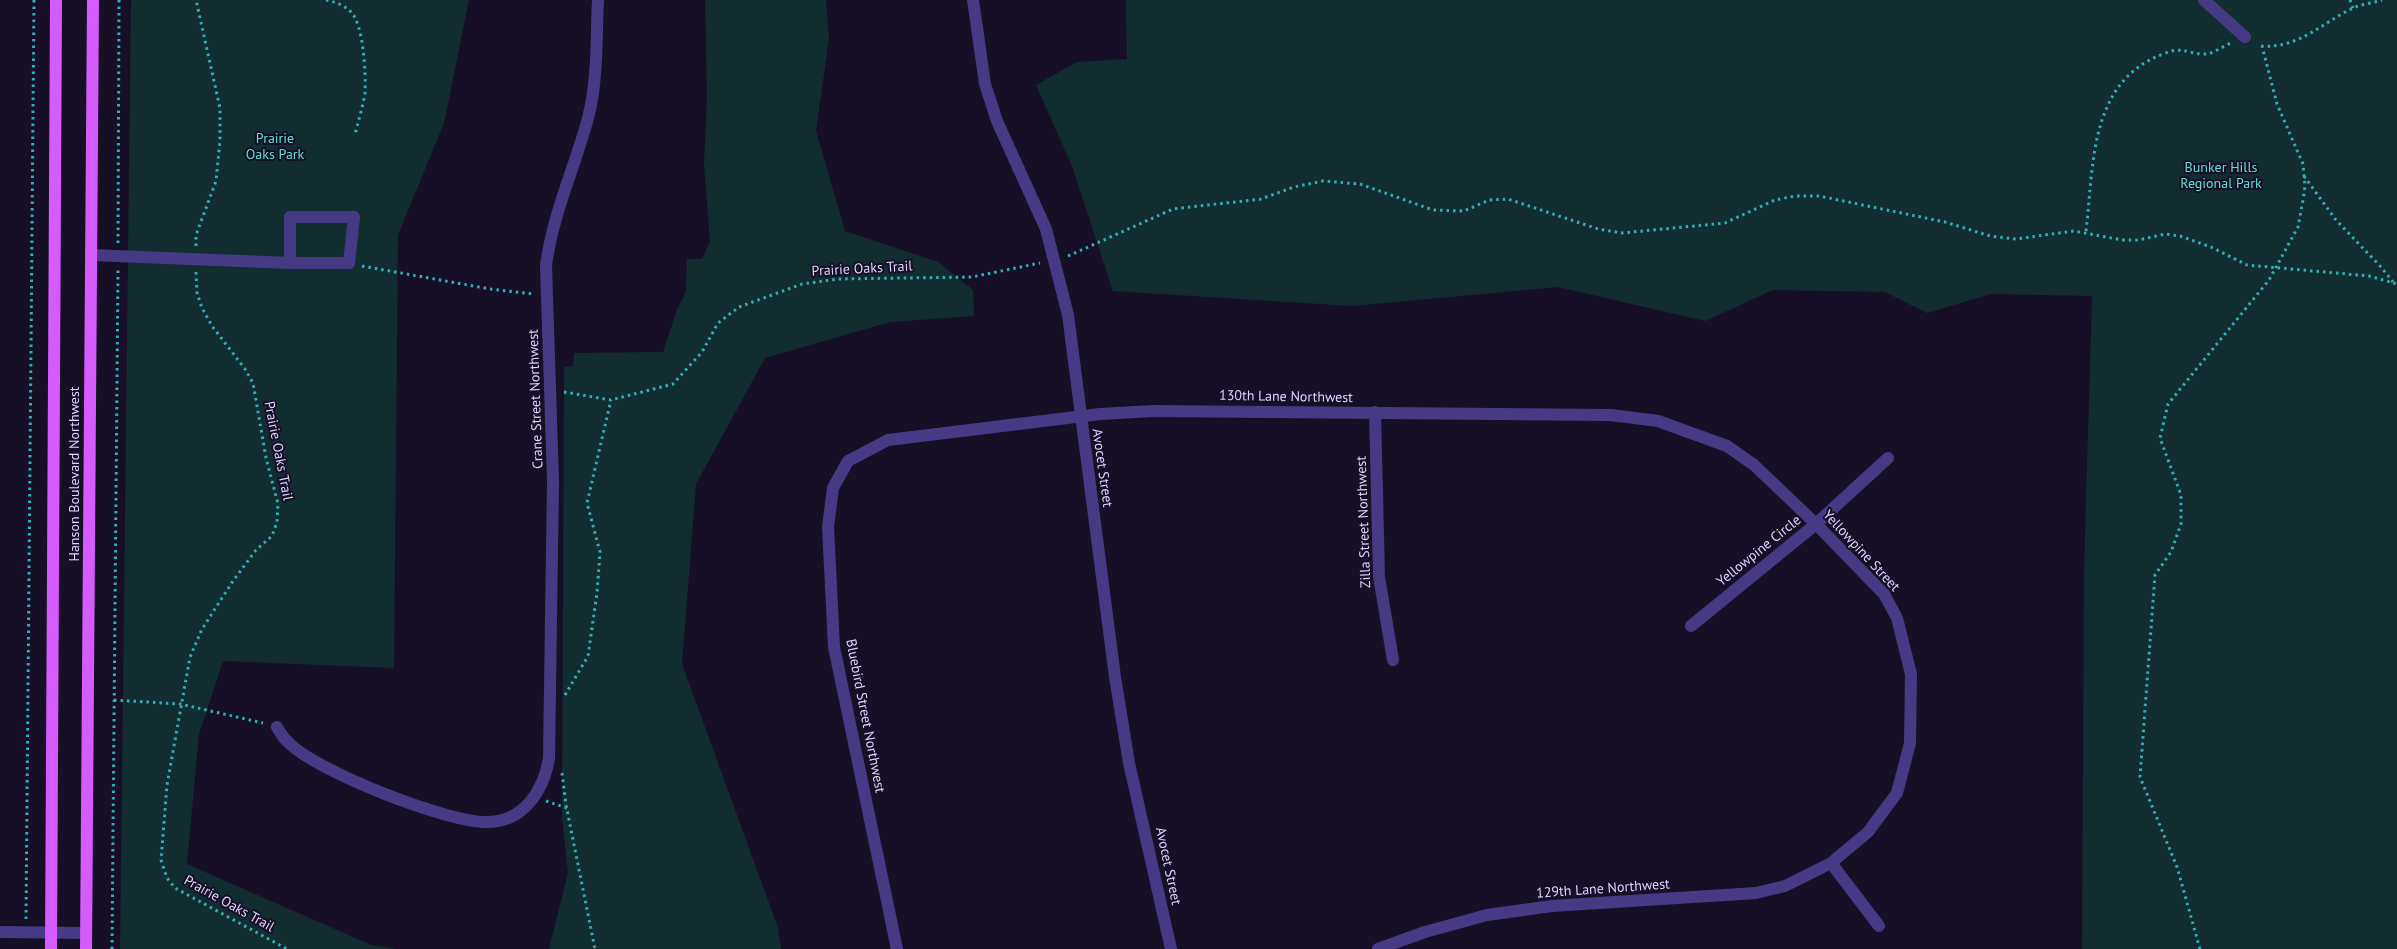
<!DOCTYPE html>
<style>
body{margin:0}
canvas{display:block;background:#160f26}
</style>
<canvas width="2397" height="949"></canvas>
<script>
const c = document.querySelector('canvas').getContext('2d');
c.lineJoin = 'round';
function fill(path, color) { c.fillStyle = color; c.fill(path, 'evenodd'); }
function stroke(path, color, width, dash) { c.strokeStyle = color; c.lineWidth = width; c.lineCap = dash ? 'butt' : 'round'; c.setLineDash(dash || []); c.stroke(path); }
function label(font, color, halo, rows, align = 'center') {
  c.font = font + ' "PT Sans",sans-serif'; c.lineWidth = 4; c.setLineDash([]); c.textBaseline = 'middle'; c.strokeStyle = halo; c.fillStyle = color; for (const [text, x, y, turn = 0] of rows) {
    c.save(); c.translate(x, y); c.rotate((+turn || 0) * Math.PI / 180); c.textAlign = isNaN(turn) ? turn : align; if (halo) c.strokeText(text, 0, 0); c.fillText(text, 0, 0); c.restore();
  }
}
fill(new Path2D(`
 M131 0H469L444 123 398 235 394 668 223 661 199 734 187 864 371 945 397 949H120Z
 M705 0H826L829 38 816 131 845 231 938 262 973 290 974 316 890 322 765 358 696 484 682 664 778 928 781 949H549L568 873 562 819 564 367 573 366 574 353 663 352 677 310 686 291 687 259H702L710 241 704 164 707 96Z
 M1126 0H2397V949H2082L2084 572 2092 296 1991 294 1927 313 1885 292 1773 290 1705 321 1558 287 1352 306 1113 291 1072 166 1036 85 1077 62 1127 59Z`), '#122d30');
stroke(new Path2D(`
 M326 0C335 2 344 5 350 11 364 23 366 75 365 93 363 107 358 121 355 135
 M2350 0 2353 8
 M2261 46C2298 49 2322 23 2353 8 2362 4 2373 3 2382 0
 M2304 176 2336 220 2381 267 2393 282
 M2086 231C2094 167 2088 82 2163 54 2182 46 2185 53 2203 54 2212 55 2223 46 2231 43
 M118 243 119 0
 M196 246V235L216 181 220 141V108L196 0
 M1068 256 1173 209 1261 199 1294 187 1323 181 1360 184 1433 210 1464 211 1489 200 1508 199 1598 229 1622 233 1725 223 1775 200 1795 196H1819L1945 222 1990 236 2016 239 2074 231 2122 240H2139L2165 234 2180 236 2211 247 2247 265 2369 276 2397 284
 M362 266 490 289 533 294
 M196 272 197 293 202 308 212 326 245 369 253 383 266 458 278 504 277 522 272 536 256 550 233 581 202 629 190 657 167 785 161 860 167 878 175 888 287 949
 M564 392 611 400 673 384 702 352 718 323 739 307 802 284 838 279 972 277 1040 263
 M565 695 588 656 597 593 600 552 587 503 611 400
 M114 700 180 704 263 723
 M562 773 566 805 595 949
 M546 801 567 808
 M26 919 34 0
 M112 949 118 270
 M2200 949 2177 867 2140 777 2155 575 2171 552 2181 524V495L2160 438 2168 404 2269 280 2298 227 2303 200 2305 186 2303 164 2277 104 2262 46`), '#2fb0b8', 3, [2.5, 4]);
stroke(new Path2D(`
 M973 0 985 84 997 121 1046 229 1068 315 1115 677 1129 763 1171 949
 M2204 0 2245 37
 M91 255 290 263H349L354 217H290V263
 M1375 412 1379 577 1393 660
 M1691 626 1816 524 1888 458
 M277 727C280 732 283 738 288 742 315 771 450 824 489 822 524 821 544 790 549 758L553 481 546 265C554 210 574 170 588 118 598 80 596 39 598 0
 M1831 863 1879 926
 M0 932 86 933
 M897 949 834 647 828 527 833 488 848 461 888 440 1100 414 1153 411 1611 415 1658 421 1727 446 1754 465 1816 524 1884 594 1897 618 1911 674 1910 743 1897 793 1868 832 1831 863 1785 886 1756 893 1552 906 1487 915 1425 932 1378 949`), '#463a85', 12);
stroke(new Path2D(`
 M51 949 56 0
 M86 949 93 0`), '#d55bff', 12);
label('14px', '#5fe0cf', '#160f26', [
 ["Prairie",275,139],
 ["Oaks Park",275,155],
 ["Bunker Hills",2221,168],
 ["Regional Park",2221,184]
]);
label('14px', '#ded4ff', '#160f26', [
 ["Prairie Oaks Trail",862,269,-3],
 ["130th Lane Northwest",1286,397,1],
 ["Crane Street Northwest",536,399,-92],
 ["Prairie Oaks Trail",278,451,79],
 ["Avocet Street",1102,468,82],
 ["Hanson Boulevard Northwest",75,474,-90],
 ["Zilla Street Northwest",1364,522,-92],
 ["Yellowpine Circle",1759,551,-39],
 ["Yellowpine Street",1861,551,47],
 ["Bluebird Street Northwest",865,716,79],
 ["Avocet Street",1168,866,78],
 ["129th Lane Northwest",1603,889,-4],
 ["Prairie Oaks Trail",229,904,29]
]);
</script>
